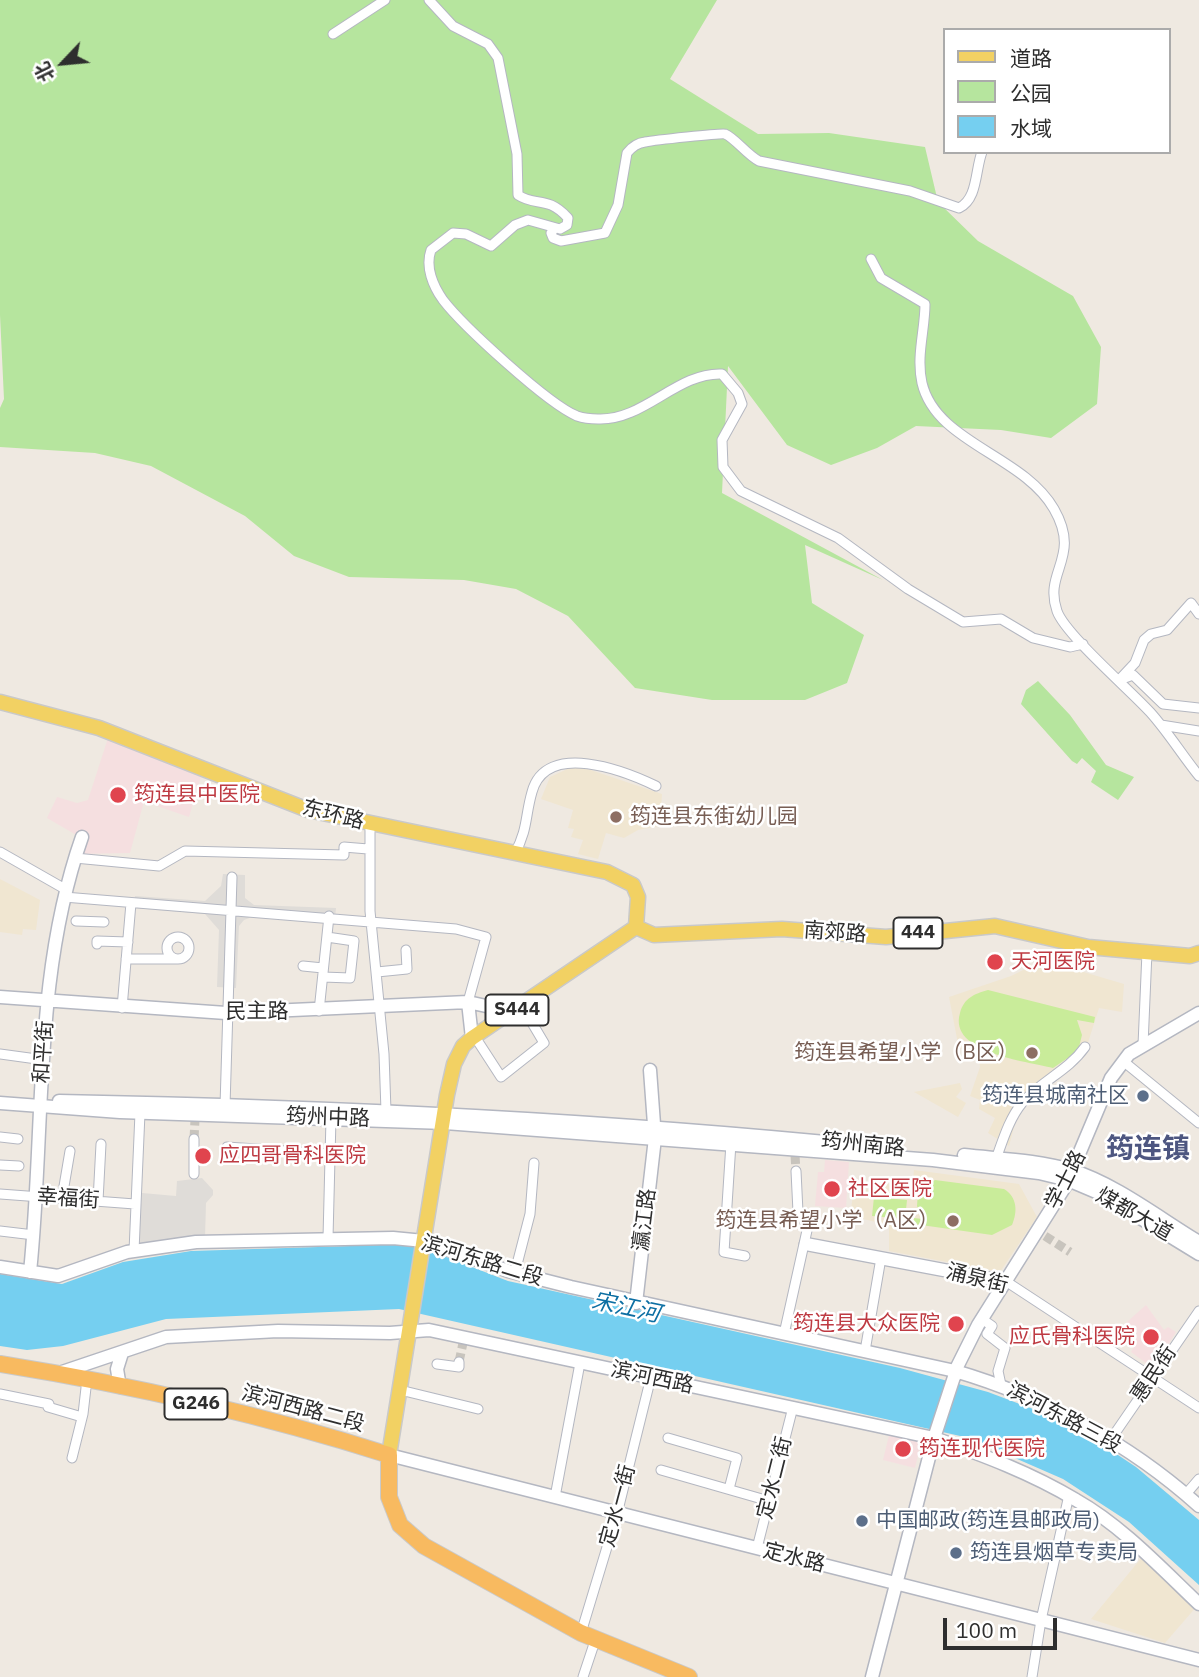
<!DOCTYPE html>
<meta charset="utf-8">
<style>
body{margin:0}
#map{position:relative;width:1199px;height:1677px;overflow:hidden;background:#efe9e1;font-family:"IBM Plex Sans","Noto Sans SC",sans-serif}
canvas{display:block}
.legend{position:absolute;left:943px;top:28px;width:228px;height:126px;box-sizing:border-box;background:#fff;border:2px solid #ababab;margin:0;padding:9px 12px;list-style:none;font-size:21px;color:#2e2e2e}
.legend li{display:flex;align-items:center;gap:14px;height:35px}
.legend b{width:35px;border:2px solid #ababab}
.north{position:absolute;left:28px;top:28px;width:70px;height:70px;-webkit-text-stroke:5px #fff;paint-order:stroke;rotate:244deg;font-size:19px;font-weight:700;line-height:28px;text-align:center;color:#2e2e2e}
.north::after{content:'';display:block;margin:auto;width:24px;height:32px;background:#2e2e2e;clip-path:polygon(50% 0,100% 100%,50% 72%,0 100%)}
.scale{position:absolute;left:943px;top:1618px;width:114px;height:32px;box-sizing:border-box;border:4px solid #2e2e2e;border-top:0;padding-left:9px;font-size:21px;line-height:24px;white-space:nowrap;color:#2e2e2e;-webkit-text-stroke:5px #fff;paint-order:stroke}
</style>
<div id="map">
<canvas width="1199" height="1677"></canvas>
<ul class="legend">
<li><b style="height:9px;background:#f2d163"></b>道路</li>
<li><b style="height:19px;background:#b6e59e"></b>公园</li>
<li><b style="height:19px;background:#75cff0"></b>水域</li>
</ul>
<div class="north">北</div>
<div class="scale">100 m</div>
</div>
<script>
const c = document.querySelector('canvas').getContext('2d');
c.lineJoin = 'round';
function fill(path, color) { c.fillStyle = color; c.fill(path, 'evenodd'); }
function stroke(path, color, width, dash) { c.strokeStyle = color; c.lineWidth = width; c.lineCap = dash ? 'butt' : 'round'; c.setLineDash(dash || []); c.stroke(path); }
function label(font, color, halo, rows, align = 'center') {
  c.font = font + ' "IBM Plex Sans","Noto Sans SC",sans-serif'; c.lineWidth = 5; c.setLineDash([]); c.textBaseline = 'middle'; c.strokeStyle = halo; c.fillStyle = color; for (const [text, x, y, turn = 0] of rows) {
    c.save(); c.translate(x, y); c.rotate((+turn || 0) * Math.PI / 180); c.textAlign = isNaN(turn) ? turn : align; if (halo) c.strokeText(text, 0, 0); c.fillText(text, 0, 0); c.restore();
  }
}
fill(new Path2D(`
 M576 765 662 794 660 826 638 830 624 838 606 833 598 859 578 854 583 840 571 837 574 829 568 828 573 810 541 799 550 777Z
 M0 879 40 900 36 930 23 929 22 935 0 932Z
 M1043 960 1124 984 1122 1012 1099 1008 1084 1055 1033 1097 1017 1116 1009 1146 988 1133 995 1118 979 1109 980 1100 970 1096 980 1067 978 1051 959 1049 949 997 1011 976Z
 M960 1083 962 1089 956 1097 966 1103 958 1117 914 1092Z
 M914 1170 1019 1184 1037 1217 1000 1272 889 1251V1225L850 1216 854 1188 873 1190 874 1182 912 1187Z
 M1143 1556 1197 1606 1165 1643 1091 1619Z`), '#f0e6d1');
fill(new Path2D(`
 M108 738 202 773 189 817 154 805 156 796 146 794 130 853 71 854 78 836 47 818 57 797 77 803 88 800Z
 M825 1160 849 1162 846 1208 815 1206 818 1172H824Z
 M1146 1305 1164 1330 1168 1327 1176 1332 1158 1361 1146 1363 1131 1352 1136 1343 1118 1330Z
 M890 1431 922 1439 915 1468 883 1460Z`), '#f5dfe0');
fill(new Path2D(`
 M0 0H717L670 79 758 134 829 133 925 147 938 202 978 241 1073 296 1101 347 1097 404 1051 438 1001 430 916 426 877 448 831 465 787 445 728 366 722 493 883 580 805 545 812 603 864 635 847 683 805 700H712L635 688 568 616 516 589 464 580 349 577 294 556 245 516 151 466 95 453 0 447V408L4 399 0 315Z
 M1038 681 1070 715 1106 765 1134 777 1118 800 1091 782 1096 771 1082 758 1077 764 1072 761 1021 704 1026 690Z`), '#b6e59e');
fill(new Path2D(`
 M988 990 1095 1017 1094 1023 1077 1020 1082 1035 1078 1051 1053 1068C1026 1061 948 1053 960 1013 964 998 974 994 988 990Z
 M935 1180 1004 1189C1017 1197 1018 1211 1012 1225L992 1235 914 1224V1218L922 1219 917 1206 918 1192Z
 M874 1197 907 1200 905 1219 872 1216Z`), '#c9ec9a');
fill(new Path2D(`
 M223 874 245 875V898L254 905 336 908 335 919 252 917 244 920 239 926 236 988 217 987 219 930 205 914 134 908 135 896 205 901 221 886Z
 M202 1178 213 1190V1195L206 1203 205 1238 138 1244 142 1193 176 1196 177 1181Z`), '#dfdcd8');
fill(new Path2D(`
 M413 1244 508 1281 900 1368 988 1392 1070 1423 1136 1467 1199 1520V1585L1129 1522 1063 1479 969 1438 399 1309 166 1319 63 1346 27 1350 0 1346V1274L62 1284 123 1262 191 1251Z`), '#75cff0');
stroke(new Path2D(`
 M194 1139 195 1120
 M795 1155 796 1171
 M1045 1236 1070 1252
 M459 1362 463 1343`), '#c8c4bd', 9, [9, 4.5]);
const minor = new Path2D(`
 M429 0 453 26 488 44 498 58 517 154 518 195C536 207 547 195 568 218L567 225 560 229 528 220 515 225 491 246 466 234 453 233 431 250C425 267 433 286 443 300 463 326 548 404 577 416 583 418 592 419 598 419 644 421 677 372 722 374L738 393 742 404 722 440 723 467 741 491 838 538 908 589 963 622 1001 619 1033 638 1070 647 1083 644
 M333 34 385 0
 M555 228 551 233 553 238 561 241 605 233 618 205 627 153C631 148 637 143 645 142 655 140 721 133 725 134 735 138 747 155 759 161L910 191 959 208C978 199 975 170 982 152
 M871 259 881 278 925 304C925 330 916 356 922 383 936 443 1023 455 1054 509 1082 558 1043 571 1057 611 1065 634 1129 689 1150 712 1168 732 1182 755 1199 776
 M1120 679 1135 663 1144 640 1151 634 1167 630 1191 603 1199 614
 M1122 679 1133 675 1163 704 1199 708
 M1161 725 1199 731
 M370 824V911L384 1054 386 1111
 M0 852 65 889
 M515 853C528 829 525 816 532 792 546 740 625 771 656 786
 M75 858 159 866 185 851 344 855V847L368 849
 M64 897 456 929 486 937 468 1002
 M76 921 104 922
 M167 948a11 11 0 1 1 22 0a11 11 0 1 1-22 0Z
 M97 944V941L128 942
 M126 959H175
 M303 966 323 968
 M377 972 407 969 406 950
 M323 977 350 978 354 941 327 937
 M122 1008 131 903
 M319 1011 329 916
 M472 1038 477 1040 501 1077 544 1043 522 1006
 M1143 1045 1147 952
 M0 1054 44 1060
 M1123 1061 1199 1123
 M225 1106 232 877
 M0 1137 18 1139
 M731 1143 724 1252 745 1256
 M227 1147 330 1154
 M996 1159C1003 1140 1009 1119 1022 1103 1041 1081 1068 1071 1085 1047
 M0 1165 19 1166
 M194 1174V1139
 M0 1194 135 1204
 M62 1198 70 1151
 M98 1201 101 1144
 M0 1231 34 1235
 M328 1238 331 1118
 M134 1251 140 1113
 M515 1272 530 1214 534 1163
 M1007 1282 1199 1408
 M982 1319 992 1326 987 1334 1005 1348 998 1371 1001 1385
 M784 1334 808 1226 798 1212 796 1171
 M865 1351 881 1258
 M437 1364 459 1367V1362
 M400 1390 478 1409
 M0 1394 49 1404 48 1407 82 1417
 M668 1438 737 1458 729 1489
 M1111 1439 1199 1311
 M72 1458 83 1414 87 1379
 M661 1470 769 1501
 M1186 1494 1199 1479
 M555 1497 580 1363
 M757 1548 793 1407
 M581 1633 617 1514 651 1377
 M583 1677 596 1638
 M1032 1677 1041 1620 1069 1495`);
const tertiary = new Path2D(`
 M0 997 226 1013 468 1002 513 1012
 M468 1002 472 1038
 M806 1244 1007 1282
 M0 1267 58 1276 127 1252 196 1242 393 1238 424 1241 508 1271 571 1287 955 1371 954 1377
 M30 1272C45 1127 33 976 82 837
 M636 1303 655 1138 650 1070
 M955 1371C1044 1397 1130 1444 1199 1506
 M59 1373 166 1337 278 1331 390 1333 429 1330 934 1438C983 1455 1031 1473 1076 1500 1122 1526 1161 1568 1199 1604
 M120 1387 117 1369 122 1353`);
const secondary = new Path2D(`
 M59 1101C329 1106 598 1119 866 1146
 M0 1103 120 1112 445 1123 933 1160 1039 1173 1068 1180 1101 1194 1199 1254
 M964 1155C1000 1159 1037 1160 1071 1170 1116 1184 1159 1218 1199 1242
 M955 1371 978 1325 1066 1185 1111 1078 1129 1054 1199 1013
 M389 1455 1199 1660
 M872 1677 934 1438 954 1377`);
const primary = new Path2D(`
 M0 702 99 728 308 810 607 872 633 885 638 897 636 927
 M636 927 654 935 782 929 886 937 995 926 1088 947 1190 956 1199 953
 M389 1455 447 1095 454 1064 463 1046 472 1038 636 927`);
const trunk = new Path2D(`
 M0 1364C131 1385 263 1415 389 1455V1497L400 1525 424 1546 581 1633 689 1677`);
stroke(minor, '#b4b7c1', 11);
stroke(tertiary, '#b4b7c1', 15);
stroke(secondary, '#b4b7c1', 15);
stroke(primary, '#c9c9c9', 17);
stroke(trunk, '#c9c9c9', 18);
stroke(minor, '#fff', 9);
stroke(tertiary, '#fff', 12);
stroke(secondary, '#fff', 12);
stroke(primary, '#f2d163', 14);
stroke(trunk, '#f8ba60', 16);
for (const [x, y, r, color] of [
 [118,795,9,"#e0444e"],
 [616,817,7,"#8d6e63"],
 [995,962,9,"#e0444e"],
 [1032,1053,7,"#8d6e63"],
 [1143,1096,7,"#5c6f8a"],
 [203,1156,9,"#e0444e"],
 [832,1189,9,"#e0444e"],
 [953,1221,7,"#8d6e63"],
 [956,1324,9,"#e0444e"],
 [1151,1337,9,"#e0444e"],
 [903,1449,9,"#e0444e"],
 [862,1521,7,"#5c6f8a"],
 [956,1553,7,"#5c6f8a"]
]) { const dot = new Path2D(); dot.arc(x, y, r, 0, 2 * Math.PI); c.fillStyle = color; c.fill(dot); stroke(dot, '#fff', 2.5); }
for (const [x, y, w] of [
 [918,933,49],
 [517,1010,63],
 [196,1404,63]
]) { const box = new Path2D(); box.roundRect(x - w / 2, y - 15.5, w, 31, 5); c.fillStyle = '#fff'; c.fill(box); stroke(box, '#2e2e2e', 2); }
label('bold 19px', '#2e2e2e', null, [
 ["444",918,933],
 ["S444",517,1010],
 ["G246",196,1404]
]);
label('21px', '#be3a42', '#fff', [
 ["筠连县中医院",134,795],
 ["天河医院",1011,962],
 ["应四哥骨科医院",219,1156],
 ["社区医院",848,1189],
 ["筠连县大众医院",940,1324,"right"],
 ["应氏骨科医院",1135,1337,"right"],
 ["筠连现代医院",919,1449]
], 'left');
label('21px', '#2e2e2e', '#fff', [
 ["东环路",333,815,14],
 ["南郊路",835,933,4],
 ["民主路",257,1012],
 ["和平街",44,1052,-86],
 ["筠州中路",328,1118,2],
 ["筠州南路",863,1145,6],
 ["学士路",1066,1180,-63],
 ["幸福街",68,1199,4],
 ["煤都大道",1134,1215,30],
 ["瀛江路",645,1220,-83],
 ["滨河东路二段",482,1261,17],
 ["涌泉街",977,1279,14],
 ["惠民街",1154,1374,-56],
 ["滨河西路",652,1378,12],
 ["滨河西路二段",303,1409,15],
 ["滨河东路三段",1064,1418,28],
 ["定水二街",775,1478,-76],
 ["定水一街",618,1506,-75],
 ["定水路",794,1558,14]
]);
label('21px', '#785e54', '#fff', [
 ["筠连县东街幼儿园",630,817,"left"],
 ["筠连县希望小学（B区）",1018,1053],
 ["筠连县希望小学（A区）",939,1221]
], 'right');
label('21px', '#4e5e75', '#fff', [
 ["筠连县城南社区",1129,1096,"right"],
 ["中国邮政(筠连县邮政局)",876,1521],
 ["筠连县烟草专卖局",970,1553]
], 'left');
label('italic 23px', '#0d6fa3', '#fff', [
 ["宋江河",626,1308,12]
]);
label('bold 28px', '#4d5680', '#fff', [
 ["筠连镇",1148,1150]
]);
</script>
